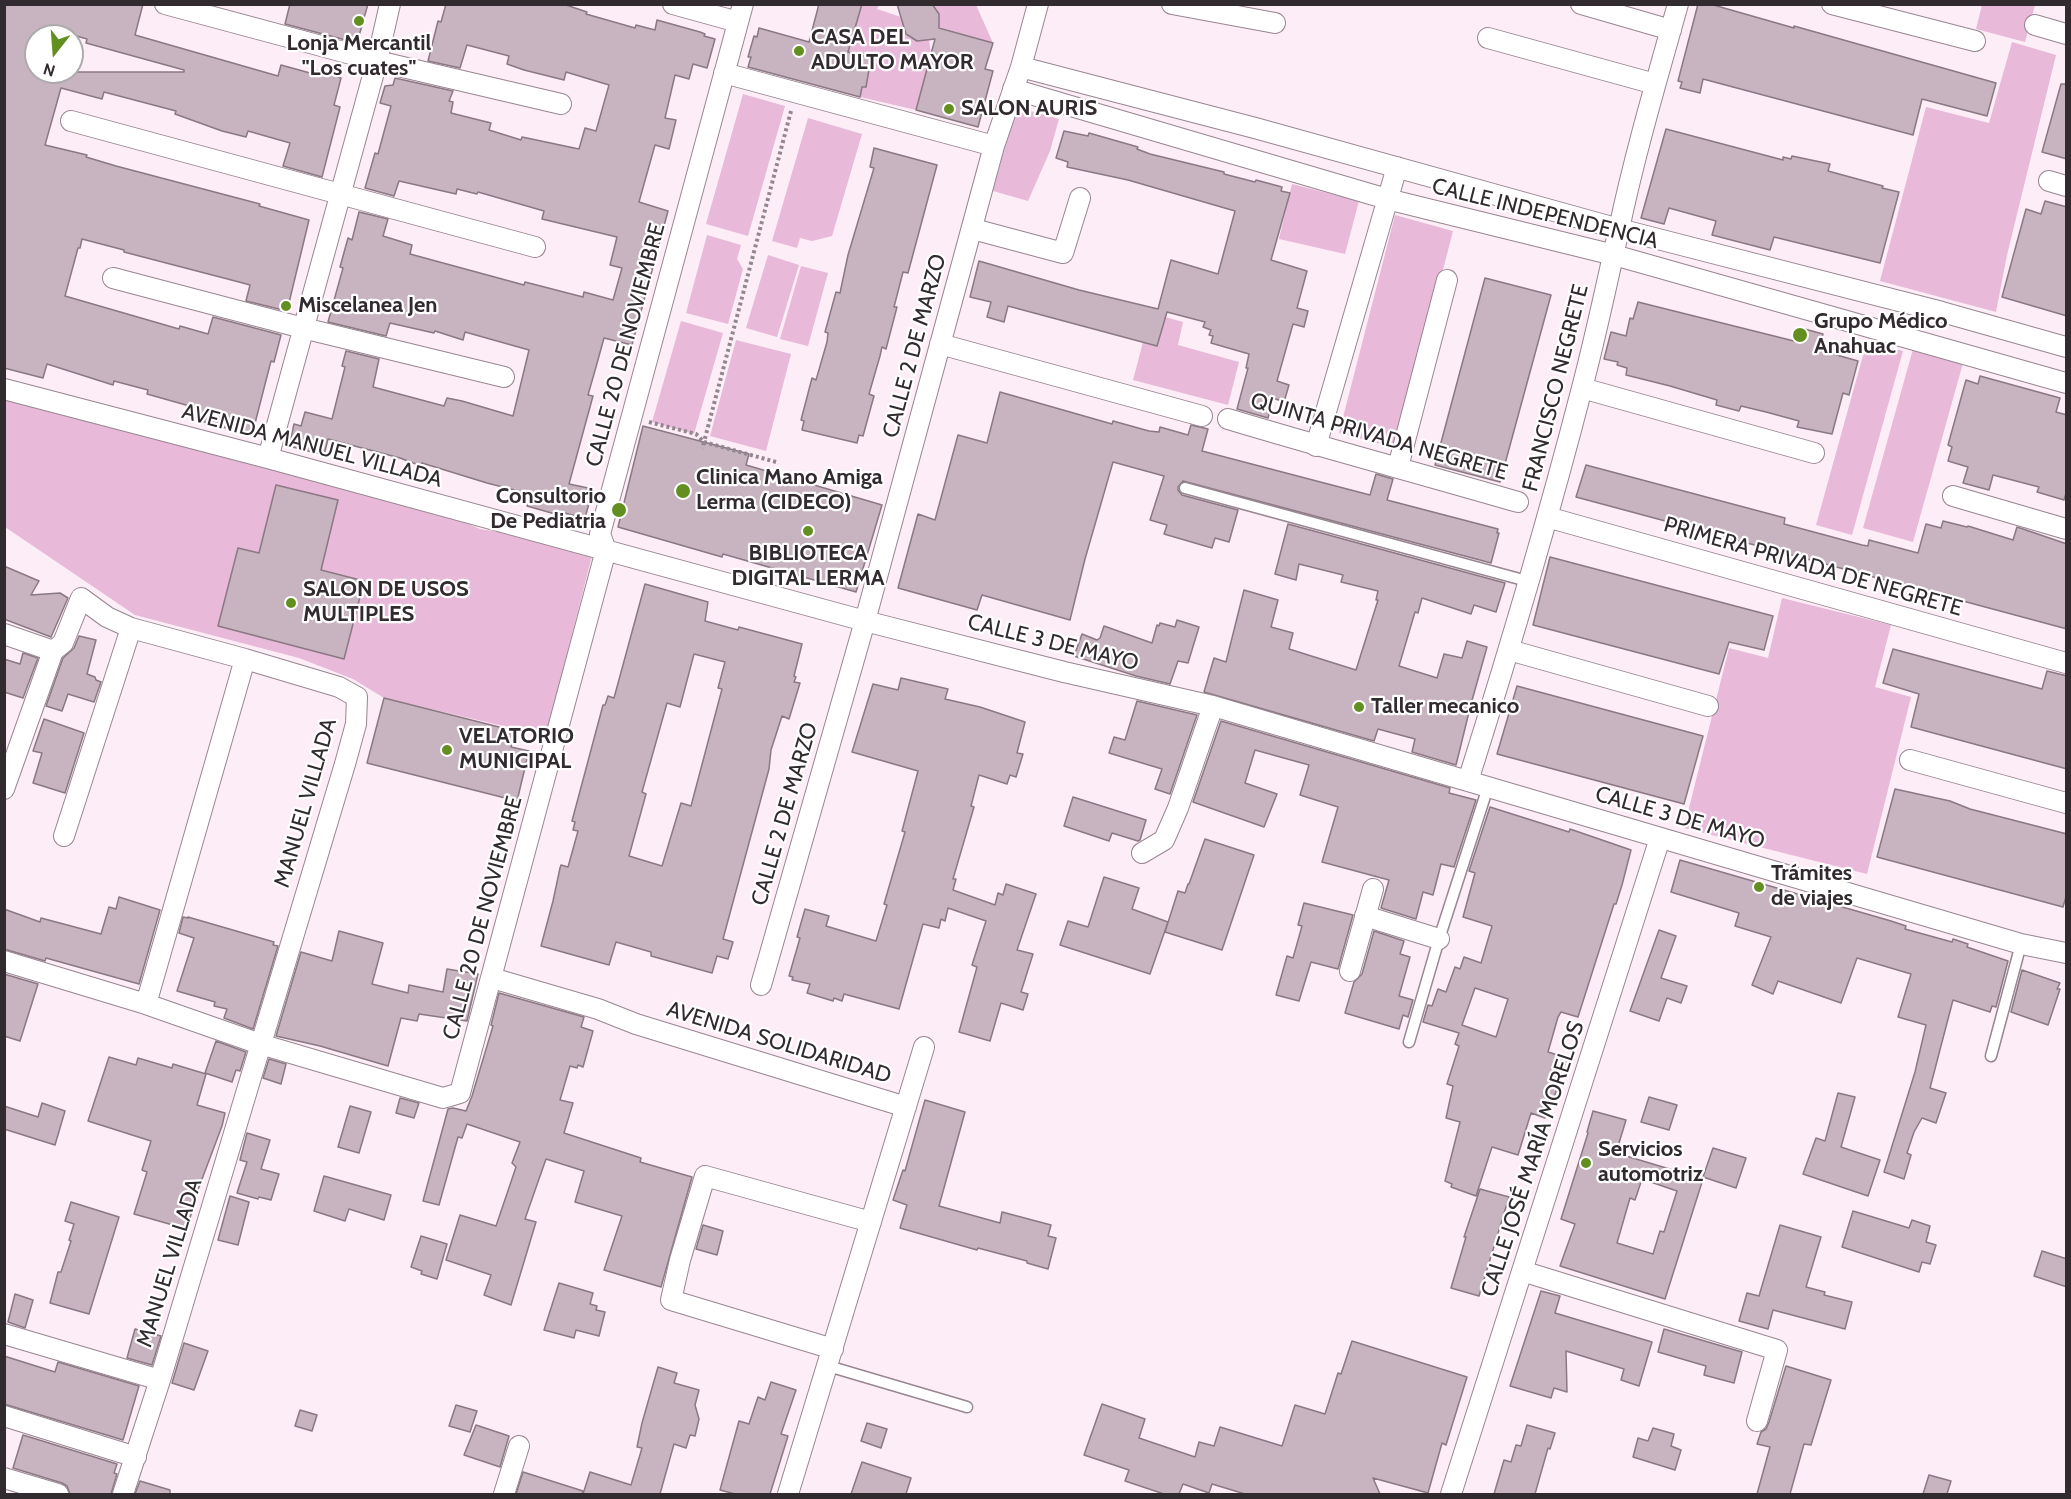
<!DOCTYPE html>
<meta charset="utf-8">
<style>
body{margin:0}
#map{position:relative;width:2071px;height:1499px;overflow:hidden;background:#fdedf7;font-family:Cabin,sans-serif}
canvas{display:block}
.frame{position:absolute;inset:0;border:6px solid #312a2f;pointer-events:none}
.north{position:absolute;left:24px;top:24px;width:60px;height:60px;box-sizing:border-box;background:#fff;border:2px solid #adaaac;border-radius:50%;rotate:197deg;font-size:16px;font-weight:700;line-height:24px;text-align:center;color:#312a2f}
.north::after{content:'';display:block;margin:auto;width:21px;height:27px;background:#638f21;clip-path:polygon(50% 0,100% 100%,50% 72%,0 100%)}
</style>
<div id="map">
<canvas width="2071" height="1499"></canvas>
<div class="frame"></div>
<div class="north">N</div>
</div>
<script>
const c = document.querySelector('canvas').getContext('2d');
c.lineJoin = 'round';
function fill(path, color) { c.fillStyle = color; c.fill(path, 'evenodd'); }
function stroke(path, color, width, dash) { c.strokeStyle = color; c.lineWidth = width; c.lineCap = dash ? 'butt' : 'round'; c.setLineDash(dash || []); c.stroke(path); }
function label(font, color, halo, rows, align = 'center') {
  c.font = font + ' Cabin,sans-serif'; c.lineWidth = 4.5; c.setLineDash([]); c.textBaseline = 'middle'; c.strokeStyle = halo; c.fillStyle = color; for (const [text, x, y, turn = 0] of rows) {
    c.save(); c.translate(x, y); c.rotate((+turn || 0) * Math.PI / 180); c.textAlign = isNaN(turn) ? turn : align; if (halo) c.strokeText(text, 0, 0); c.fillText(text, 0, 0); c.restore();
  }
}
fill(new Path2D(`
 M862 5H879L877 9 901 17C906 35 908 42 929 40L931 54 916 110 860 97 862 87H866L867 81 865 80 866 74H869L871 58 848 52Z
 M932 5H976L993 43 939 27Z
 M1982 5H2035L2025 42 1976 29Z
 M2012 42 2056 55 2007 255 1996 312 1880 281 1926 107 1989 123Z
 M743 94 785 106 748 236 706 224Z
 M1016 107 1059 119 1050 151 1028 201 993 191Z
 M808 118 862 134 832 236 812 241 800 238 797 248 772 241Z
 M1292 184 1359 201 1345 254 1279 239Z
 M1395 215 1453 231 1397 448 1339 433Z
 M707 235 741 245 737 259 743 269 728 324 686 313Z
 M768 255 799 265 777 337 746 328Z
 M801 266 828 273 808 346 780 339Z
 M1165 317 1183 322 1178 345 1239 362 1228 405 1133 380 1143 342 1157 346Z
 M681 321 723 333 694 434 652 422Z
 M736 340 791 354 766 451 710 436Z
 M1867 341 1903 351 1852 535 1816 525Z
 M1913 349 1963 363 1913 542 1863 528Z
 M4 399 178 442 456 518 480 529 524 536 593 552 546 736 384 698 353 679 299 658 135 615 5 527Z
 M1782 598 1891 625 1875 687 1911 697 1867 874 1684 828 1729 648 1768 658Z`), '#e8b9d8');
const building = new Path2D(`
 M4 4H143L135 35 278 76 281 65 310 73 311 69 341 78 334 105 340 107 322 177 283 166 290 143 248 131 246 137 222 131 175 114 176 111 104 92 102 99 61 88 45 145 87 155 86 157 116 166 260 204 259 206 309 220 287 311 246 301 250 285 239 282 124 252V250L82 239 80 248H78L65 296 179 329 180 326 208 334 213 317 281 335 274 362 271 361 252 435 190 418 193 407 147 394 148 390 114 381 113 385 47 364 43 378 4 368ZM45 27 87 39 86 43 184 70V72H36V36H42Z
 M290 4H368L357 43 285 24Z
 M446 4H563L587 12 586 14 635 28 636 25 655 30 657 20 700 32 705 34 704 36 715 39 707 68 693 64 689 79 675 75 665 118 676 120 669 149 655 145 639 202 668 211 632 345 604 338 596 367 588 395 593 396 569 484 593 489 585 518 556 511 555 514 527 506 530 494 487 483 422 463 421 466 400 458 328 439 324 455 289 446 294 424 301 426 305 412 332 419 345 367 342 366 346 351 379 359 373 387 444 406 447 398 462 401 513 416 529 350 465 332 463 340 435 331 434 333 390 323 386 336 328 322 343 268 340 267 348 238 352 240 359 212 388 219 383 236 412 245 410 254 524 285 525 282 583 297 584 292 613 300 622 268 610 265 617 237 542 219 544 211 478 192 477 194 457 189 456 194 399 181 394 196 365 188 375 153 378 154 391 106 380 103 385 86 393 85 395 78 453 91 449 101 453 102 451 113 491 123 489 130 521 140 522 137 579 149 585 128 596 131 609 85 566 72 564 80 524 70 507 64 509 56 467 45 460 68 428 61 438 21 441 22Z
 M819 4H862L848 52 871 58 866 87H862L860 97 748 67 751 57H748L754 36 757 37 759 28 809 42Z
 M897 4H932L939 14V28L993 43 985 69 993 71 978 127 916 110 935 39 917 41 906 34Z
 M1698 4H1710L1794 28V26L1996 83 1987 116 1922 99 1913 135 1703 79 1700 93 1680 88 1682 82 1678 81Z
 M2061 84H2067V159L2042 152Z
 M1666 129 1783 160V157L1791 159 1792 156 1830 164 1828 171 1883 186 1882 188 1899 192 1880 263 1774 237 1770 250 1712 235 1716 221 1669 208 1664 224 1641 218Z
 M1064 131 1088 136 1089 133 1138 147 1137 149 1150 154 1224 172V174L1255 182 1256 180 1282 187 1281 191 1290 193 1271 260 1307 271 1297 308 1308 311 1304 327 1293 324 1277 381 1289 385 1284 402 1273 398 1268 418 1237 409 1248 368H1246L1249 354 1211 343 1213 336 1209 335 1211 330 1203 327 1205 322 1167 312 1157 346 1008 306 1004 322 987 317 991 302 970 297 979 261 1079 290 1158 309 1171 260 1218 274 1235 211 1128 180 1067 167 1068 162 1056 158Z
 M874 148 937 165 908 273 903 272 894 307H897L886 349 882 347 880 356 869 394 874 396 863 436 859 435 857 443 802 430 804 421 801 420 812 378 816 380 827 342 828 333 825 332 836 292 840 293 848 255 874 168 870 167Z
 M2045 201 2067 207V316L2002 297 2026 209 2041 214Z
 M1485 278 1551 295 1500 482 1435 465Z
 M1638 302 1798 342 1801 328 1823 334 1819 350 1858 361 1849 395 1843 393 1832 434 1797 427 1799 421 1766 412 1741 406 1739 411 1716 405 1717 400 1670 386 1626 375 1627 368 1617 365 1618 362 1604 359 1611 332 1626 336 1630 318 1633 319Z
 M1980 376 2060 398 2056 412 2067 415V490L2064 500 2037 492 2039 487 1993 475 1989 490 1963 483 1968 467 1948 461 1952 447 1948 445 1966 380 1978 384Z
 M1000 392 1112 424 1113 421 1149 431 1159 432 1160 427 1188 435 1191 425 1204 428 1208 429 1202 451 1370 495 1376 474 1393 479 1387 500 1498 529 1497 533H1499L1491 563 1183 481 1178 487V490L1182 495 1238 510 1229 542 1215 538 1212 548 1164 534 1167 525 1150 520 1164 476 1113 462 1085 559 1070 620 982 595 977 610 898 588 918 514 935 520 958 435 987 443Z
 M643 426 749 454 746 465 882 505 856 592 723 554 722 557 618 527Z
 M1586 465 1785 518 1784 524 1862 545 1868 546 1869 540 1918 553 1926 524 1941 528 1943 521 1967 527 1968 526 2013 540 2017 527 2026 530 2067 544V629L1576 497Z
 M276 485 338 500 321 570 364 581 344 659 218 626 238 548 259 553Z
 M1288 524 1505 583 1496 612 1474 605 1471 614 1422 598 1418 613 1415 612 1399 666 1437 678 1444 654 1462 658 1467 641 1487 647 1471 704 1456 765 1412 752 1415 739 1378 729 1374 741 1204 692 1214 658 1226 662 1244 590 1278 600 1271 627 1293 633 1289 649 1356 670 1378 600H1376L1378 591 1341 582 1343 575 1299 564 1296 580 1275 574Z
 M1550 557 1773 616 1764 650 1729 642 1719 674 1533 625Z
 M4 566 39 581 31 595 60 593 68 598 51 637 4 619Z
 M645 584 708 602 705 621 738 630 739 627 802 644 794 676 796 677 794 682 800 683 789 719 782 716 771 750 769 769 723 939 733 942 728 959 717 956 712 973 651 956V952L616 942 609 965 541 946 553 901 560 868 561 865 568 867 578 831 573 830 575 822 572 821 603 705H605L608 696 614 698ZM694 654 725 662 718 688 722 689 691 806 681 803 662 866 629 856 646 794 642 792 667 703 680 707Z
 M1177 620 1199 627 1188 663 1178 661 1170 684 1136 676 1074 656 1082 634 1097 640 1100 638 1104 626 1152 643 1157 625 1159 626 1160 623 1175 627Z
 M79 636 96 640 87 674 95 677 96 680 101 682 94 702 68 694 62 711 46 706 63 658 74 648Z
 M1893 649 2042 689 2047 671 2067 676V769L1911 727 1919 694 1883 683Z
 M23 653 38 658 23 698 4 692V659L20 664Z
 M901 678 948 689 945 699 980 707 1025 722 1017 753 1023 754 1016 777 1010 775 1007 784 979 775 971 806 974 807 953 879H956L953 890 995 905 998 893 1003 895 1006 884 1036 894 1017 950 1033 954 1021 992 1028 994 1023 1010 1001 1003 990 1041 959 1032 977 967 972 965 986 921 948 908 945 921 941 919 939 928 923 924 899 1009 844 994 842 1001 834 998 833 1001 807 993 810 984 792 980 793 977 789 976 800 938 797 937 805 909 829 916 826 926 876 941 887 905 884 904 905 832 902 831 918 771 852 752 873 684 898 690Z
 M1517 686 1703 736 1684 804 1497 754Z
 M384 698 515 731 511 747 529 751 517 801 367 763Z
 M1137 701 1197 715 1170 794 1155 789 1162 769 1109 753 1114 737 1125 740Z
 M44 719 84 733 65 793 33 783 42 753 33 751Z
 M1221 721 1450 788 1449 793 1476 800 1454 867 1441 864 1433 895 1423 892 1416 919 1381 908 1389 880 1322 862 1338 807 1300 795 1309 765 1255 750 1245 783 1277 794 1264 827 1193 802Z
 M1895 789 1950 801 1970 809 2067 834V893L2063 907 1877 857Z
 M1073 797 1146 820 1140 840 1138 841 1112 833 1109 841 1064 826Z
 M1490 807 1569 832 1570 829 1631 850 1622 885 1616 904H1614L1578 1017 1561 1012 1558 1017 1548 1052 1567 1058 1548 1116H1545V1118L1531 1113 1518 1155 1492 1147 1476 1196 1451 1187 1452 1184 1445 1181 1460 1122 1446 1118 1453 1086 1447 1084 1459 1046 1455 1044 1459 1033 1423 1022 1428 1005 1432 1006 1438 989 1446 992 1455 967 1460 969 1464 957 1481 963 1492 926 1463 917 1475 873 1469 871ZM1475 988 1508 999 1496 1037 1462 1025Z
 M1205 839 1254 855 1222 950 1165 932 1178 891 1185 893 1188 884H1189Z
 M1680 860 1891 921 1906 926 1905 929 1952 942 1953 939 1968 944 1967 947 2008 961 1996 1007 1992 1006 1990 1012 1953 1000 1930 1088 1946 1093 1936 1123 1922 1118 1914 1132 1907 1153 1911 1155 1904 1179 1884 1172 1915 1072 1926 1025 1898 1017 1911 974 1857 958 1841 1003 1778 981 1773 994 1752 985 1771 937 1735 926 1739 913 1671 892Z
 M1104 877 1139 888 1132 909 1168 922 1150 974 1060 945 1068 921 1088 927Z
 M119 897 160 910 139 984 46 958 45 961 4 949V909L40 922 41 918 101 934 109 907 116 909Z
 M1304 903 1353 915 1338 969 1311 962 1299 1001 1276 995 1287 956 1293 958 1302 926 1298 925Z
 M183 917 188 918V917L274 942 273 945 278 946 253 1029 224 1018 227 1009 214 1006 215 1002 177 991 194 938 179 933Z
 M1659 930 1676 936 1661 978 1687 986 1681 1003 1667 998 1659 1021 1630 1011Z
 M339 931 383 943 372 984 408 993 409 985 443 992 447 969 478 974 467 1021 419 1014 417 1021 401 1018 388 1066 320 1046 276 1036 301 952 332 961Z
 M1374 931 1404 941 1400 954 1410 957 1399 996 1413 1000 1408 1017 1403 1015 1399 1029 1345 1013 1354 982 1362 974Z
 M2022 970 2060 983 2057 989H2060L2048 1025 2011 1012Z
 M4 974 38 984 20 1041 4 1036Z
 M499 993 584 1017 581 1027 593 1031 583 1067 578 1065 577 1068 570 1066 560 1100 573 1103 564 1133 641 1158 640 1162 692 1177 661 1287 604 1270 622 1216 575 1202 584 1171 546 1159 525 1219 536 1222 511 1305 484 1295 491 1275 446 1260 460 1215 496 1226 516 1167 512 1163 520 1142 467 1124 462 1138 458 1137 439 1205 423 1201 448 1109 453 1108 466 1111 472 1096 493 1026 491 1025Z
 M216 1041 246 1052 240 1071 236 1070 232 1082 205 1073Z
 M109 1057 136 1065 138 1058 172 1068 173 1064 206 1074 197 1105 225 1113 222 1126 190 1211H192L187 1229 134 1214 147 1172 142 1170 151 1141 88 1121Z
 M269 1059 286 1064 281 1084 263 1078Z
 M1838 1093 1855 1097 1841 1147 1880 1160 1868 1196 1803 1174 1816 1138 1825 1141Z
 M1649 1097 1677 1105 1669 1130 1641 1122Z
 M400 1098 419 1103 414 1118 396 1113Z
 M925 1100 965 1112 939 1206 1000 1223 1002 1212 1051 1225 1048 1236 1056 1238 1048 1269 1027 1263V1261L978 1248 977 1250 900 1228 907 1205 893 1200 903 1170 905 1171Z
 M42 1103 65 1111 55 1145 4 1129V1106L38 1117Z
 M350 1106 371 1112 359 1153 338 1147Z
 M1593 1111 1626 1120 1616 1153 1703 1179 1665 1299 1560 1266 1575 1224 1561 1219 1588 1133 1587 1132ZM1642 1179 1677 1191 1664 1232 1660 1231 1653 1254 1617 1243 1630 1198 1635 1200Z
 M247 1133 270 1140 261 1169 279 1174 271 1200 259 1197 258 1199 237 1193 247 1162 240 1160Z
 M1713 1148 1746 1158 1736 1188 1703 1177Z
 M324 1176 391 1195 384 1220 349 1209 345 1221 314 1211Z
 M1480 1189 1509 1197 1479 1296 1451 1288 1466 1237H1464Z
 M230 1196 249 1202 238 1245 218 1240Z
 M71 1202 119 1217 89 1314 50 1303 58 1272H61L71 1241 69 1240 74 1224 65 1221Z
 M1853 1211 1909 1228 1912 1220 1930 1226 1926 1242 1936 1245 1930 1264 1922 1262 1919 1272 1842 1247Z
 M703 1225 723 1231 717 1255 696 1249Z
 M1780 1225 1821 1237 1806 1287 1825 1292 1824 1295 1852 1302 1845 1329 1773 1310 1768 1329 1739 1321 1747 1293 1759 1296Z
 M421 1236 447 1244 437 1279 421 1274 422 1271 411 1267Z
 M2042 1251 2067 1259V1287L2034 1276Z
 M559 1283 593 1293 590 1304 597 1306 596 1310 605 1312 599 1336 576 1330 574 1338 544 1330Z
 M1541 1291 1560 1296 1555 1313 1652 1342 1639 1386 1621 1380 1624 1369 1566 1351 1567 1392 1554 1388 1551 1398 1510 1386Z
 M15 1294 33 1300 25 1328 8 1322Z
 M135 1329 161 1336 152 1365 127 1358Z
 M1664 1329 1742 1352 1734 1383 1704 1375 1706 1366 1658 1352Z
 M1352 1341 1467 1377 1446 1445 1442 1443 1428 1493 1373 1478 1380 1494H1245L1212 1484 1209 1493 1183 1484 1179 1494H1164L1125 1481 1129 1470 1084 1455 1102 1404 1145 1419 1139 1438 1195 1457 1199 1442 1214 1446 1220 1427 1282 1446 1295 1405 1325 1414 1338 1373 1341 1374Z
 M184 1343 208 1351 194 1390 172 1383Z
 M4 1356 55 1372 58 1362 139 1386 123 1440 4 1404Z
 M1786 1366 1831 1380 1811 1445 1804 1444 1790 1494H1757L1770 1447 1757 1444 1761 1432 1766 1429 1769 1422Z
 M658 1367 677 1373 674 1383 699 1390 695 1405 699 1419 695 1436 690 1435 686 1448 674 1444 660 1494H583L590 1472 631 1485 642 1448 637 1447 642 1423Z
 M771 1382 796 1390 781 1434 788 1436 770 1494H735L720 1490 739 1421 749 1424 758 1397 765 1400Z
 M456 1405 477 1411 470 1432 449 1426Z
 M300 1410 317 1415 312 1431 295 1426Z
 M867 1423 887 1429 881 1448 861 1441Z
 M476 1425 509 1436 500 1467 464 1455Z
 M1527 1425 1555 1433 1550 1449 1548 1448 1535 1494H1494L1504 1460 1511 1462 1516 1445 1521 1446Z
 M1653 1428 1674 1434 1671 1446 1681 1450 1675 1470 1633 1457 1638 1438 1648 1441Z
 M23 1435 117 1464 114 1473 117 1474 111 1494H70L67 1486 62 1483 13 1468Z
 M862 1462 911 1478 906 1494H851Z
 M523 1472 583 1491 582 1494H516Z
 M1929 1475 1951 1481 1947 1494H1923Z
 M140 1481 170 1490V1494H135Z`);
fill(building, '#c7b4c0');
stroke(building, '#8a7883', 1.5);
const service = new Path2D(`
 M1185 488 1527 581
 M1409 1042 1439 939 1488 787
 M1991 1056 2021 944
 M828 1366 967 1407`);
const minor = new Path2D(`
 M165 4 377 61 561 104
 M673 4 738 22
 M1172 4 1275 23
 M1581 4 1671 30
 M1832 4 1975 41
 M2035 25 2066 34
 M1488 38 1655 84
 M1021 67 1255 128 1619 229 1942 312 2066 347
 M724 73 994 146
 M1013 89 1387 199 1614 255 2066 383
 M71 121 535 247
 M2049 181 2066 186
 M973 229 1063 253 1080 198
 M113 278 303 328 504 377
 M940 344 1202 416
 M1582 388 1814 453
 M4 389 268 458 865 621 1064 672 1213 706 2021 944 2066 953
 M1228 419C1324 448 1422 474 1518 502
 M1316 446 1397 167
 M268 458 377 61 390 4
 M1398 467 1447 280
 M1953 496 2066 529
 M1547 517 2066 663
 M4 634 53 651
 M1509 650 1708 706
 M1910 760 2066 803
 M1468 781C1509 651 1548 520 1582 388 1596 335 1607 282 1619 229 1635 153 1657 79 1678 4
 M4 789 53 651 63 643 81 598 107 617 131 628 245 659 339 687 357 697 356 724 345 764 160 1380 123 1494
 M64 836 131 628
 M1142 853 1164 840 1178 808 1213 706
 M1365 916 1439 939
 M4 961 146 1004 260 1044 443 1098 460 1093 606 550 600 534 743 4
 M1350 971 1373 889
 M492 978 598 1009 636 1024 906 1107
 M761 985 865 621 994 146 1021 67 1038 4
 M146 1004 245 659
 M1522 1271 1777 1350 1757 1421
 M4 1334 160 1380
 M833 1349 671 1300 680 1260 705 1176 871 1222
 M4 1416 136 1457
 M4 1478 58 1494
 M504 1494 519 1446
 M788 1494 924 1047
 M1451 1494 1660 838`);
stroke(service, '#988692', 13);
stroke(minor, '#988692', 22);
stroke(new Path2D(`
 M649 422 696 434 704 442 702 448
 M776 462 704 442 791 111`), '#92878e', 4, [3, 3]);
stroke(service, '#fff', 10);
stroke(minor, '#fff', 20);
for (const [x, y, r, color] of [
 [359,21,6,"#638f21"],
 [799,51,6,"#638f21"],
 [949,109,6,"#638f21"],
 [286,306,6,"#638f21"],
 [1800,335,8,"#638f21"],
 [683,491,8,"#638f21"],
 [619,510,8,"#638f21"],
 [808,531,6,"#638f21"],
 [291,603,6,"#638f21"],
 [1359,707,6,"#638f21"],
 [447,750,6,"#638f21"],
 [1759,887,6,"#638f21"],
 [1586,1163,6,"#638f21"]
]) { const dot = new Path2D(); dot.arc(x, y, r, 0, 2 * Math.PI); c.fillStyle = color; c.fill(dot); stroke(dot, '#fff', 2); }
label('bold 22px', '#312a2f', '#fff', [
 ["CASA DEL",811,38],
 ["ADULTO MAYOR",811,63],
 ["Lonja Mercantil",359,44,"center"],
 ["\"Los cuates\"",359,69,"center"],
 ["SALON AURIS",961,109],
 ["Miscelanea Jen",298,306],
 ["Grupo Médico",1814,322],
 ["Anahuac",1814,347],
 ["Clinica Mano Amiga",696,478],
 ["Lerma (CIDECO)",696,503],
 ["Consultorio",606,497,"right"],
 ["De Pediatria",606,522,"right"],
 ["BIBLIOTECA",808,554,"center"],
 ["DIGITAL LERMA",808,579,"center"],
 ["SALON DE USOS",303,590],
 ["MULTIPLES",303,615],
 ["Taller mecanico",1371,707],
 ["VELATORIO",459,737],
 ["MUNICIPAL",459,762],
 ["Trámites",1771,874],
 ["de viajes",1771,899],
 ["Servicios",1598,1150],
 ["automotriz",1598,1175]
], 'left');
label('22px', '#312a2f', '#fff', [
 ["CALLE INDEPENDENCIA",1545,214,14],
 ["CALLE 20 DE NOVIEMBRE",626,345,-75],
 ["CALLE 2 DE MARZO",915,346,-75],
 ["FRANCISCO NEGRETE",1556,388,-76],
 ["QUINTA PRIVADA NEGRETE",1379,437,16],
 ["AVENIDA MANUEL VILLADA",312,446,15],
 ["PRIMERA PRIVADA DE NEGRETE",1813,567,16],
 ["CALLE 3 DE MAYO",1053,643,14],
 ["MANUEL VILLADA",306,803,-74],
 ["CALLE 2 DE MARZO",785,814,-74],
 ["CALLE 3 DE MAYO",1680,818,16],
 ["CALLE 20 DE NOVIEMBRE",483,918,-75],
 ["AVENIDA SOLIDARIDAD",779,1043,17],
 ["CALLE JOSÉ MARÍA MORELOS",1533,1159,-72],
 ["MANUEL VILLADA",170,1263,-73]
]);
</script>
